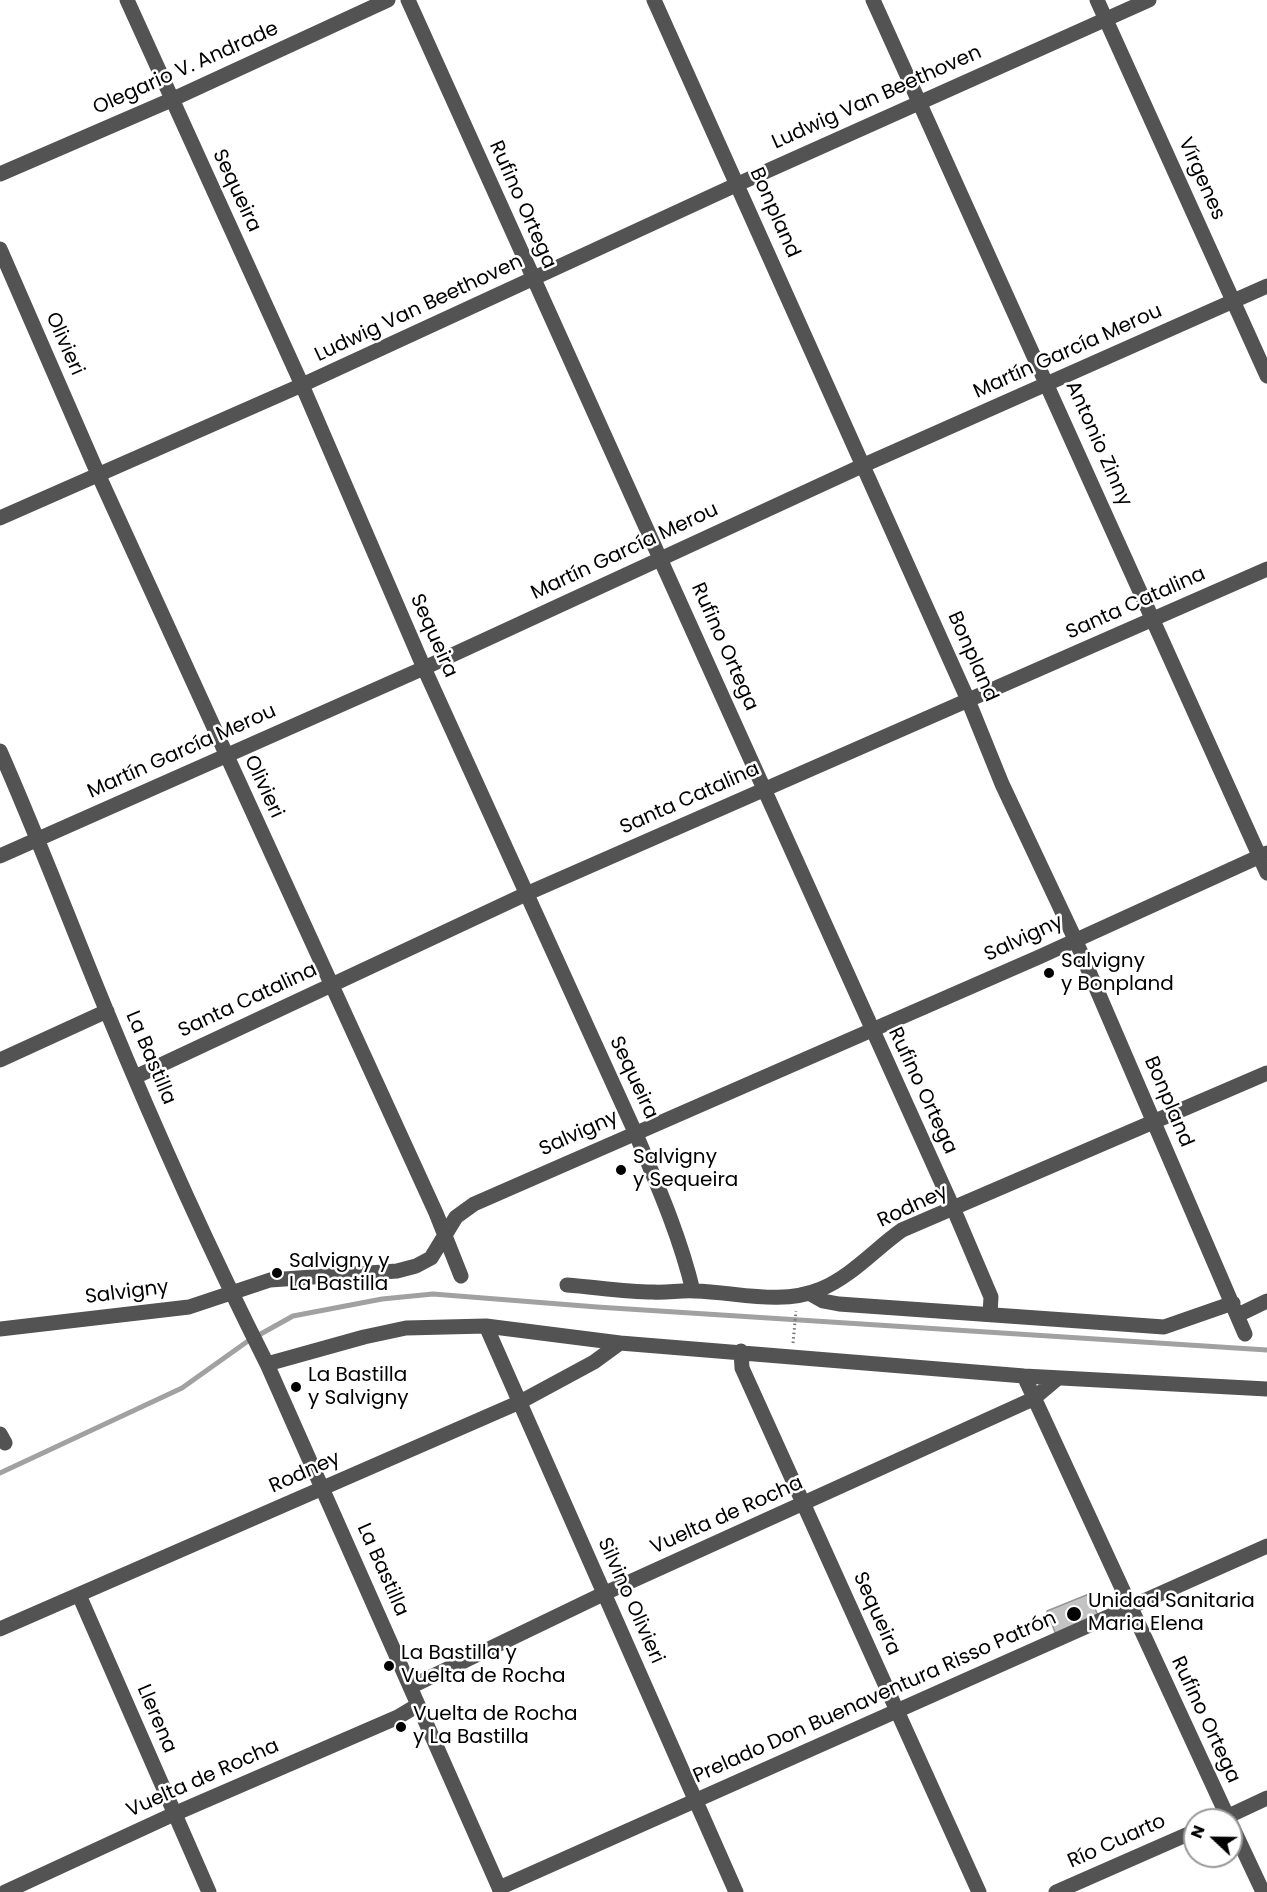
<!DOCTYPE html>
<meta charset="utf-8">
<style>
body{margin:0}
#map{position:relative;width:1267px;height:1892px;overflow:hidden;background:#fff;font-family:Poppins,sans-serif}
canvas{display:block}
.north{position:absolute;left:1183px;top:1808px;width:60px;height:60px;box-sizing:border-box;background:#fff;border:2px solid #999;border-radius:50%;rotate:292deg;font-size:16px;font-weight:700;line-height:24px;text-align:center;color:#000}
.north::after{content:'';display:block;margin:auto;width:21px;height:27px;background:#000;clip-path:polygon(50% 0,100% 100%,50% 72%,0 100%)}
</style>
<div id="map">
<canvas width="1267" height="1892"></canvas>
<div class="north">N</div>
</div>
<script>
const c = document.querySelector('canvas').getContext('2d');
c.lineJoin = 'round';
function stroke(path, color, width, dash) { c.strokeStyle = color; c.lineWidth = width; c.lineCap = dash ? 'butt' : 'round'; c.setLineDash(dash || []); c.stroke(path); }
function fill(path, color) { c.fillStyle = color; c.fill(path, 'evenodd'); }
function label(font, color, halo, rows, align = 'center') {
  c.font = font + ' Poppins,sans-serif'; c.lineWidth = 5; c.setLineDash([]); c.textBaseline = 'middle'; c.strokeStyle = halo; c.fillStyle = color; for (const [text, x, y, turn = 0] of rows) {
    c.save(); c.translate(x, y); c.rotate((+turn || 0) * Math.PI / 180); c.textAlign = isNaN(turn) ? turn : align; if (halo) c.strokeText(text, 0, 0); c.fillText(text, 0, 0); c.restore();
  }
}
stroke(new Path2D(`
 M0 1473 182 1388 248 1341 293 1316 382 1299 433 1294 597 1307 1267 1350`), '#a1a1a1', 5);
const building = new Path2D(`
 M1089 1594 1099 1618 1056 1635 1047 1611Z`);
fill(building, '#c3c3c3');
stroke(building, '#979797', 1.5);
stroke(new Path2D(`
 M793 1343 796 1311`), '#757575', 3, [1.5, 3]);
stroke(new Path2D(`
 M127 0 302 385 424 668 635 1132C657 1184 680 1236 693 1291
 M408 0 954 1210 991 1297 990 1314
 M654 0 968 700 1002 784 1075 939 1245 1334
 M873 0 1267 873
 M1097 0 1267 376
 M0 174 171 100 388 0
 M0 249 98 474 436 1213 461 1276
 M0 518 302 385 738 184 1149 0
 M0 751C38 837 71 925 107 1012 156 1131 209 1249 267 1364L501 1892
 M0 856 424 668 864 465 1267 286
 M0 1060 107 1011
 M135 1077 526 894 1267 569
 M567 1285C595 1287 624 1292 653 1292 667 1293 681 1290 695 1291 737 1292 780 1306 821 1289 852 1276 875 1249 902 1230L1267 1073
 M809 1293 823 1301 839 1304 1164 1327 1233 1303
 M1238 1315 1267 1301
 M486 1326 736 1892
 M0 1329 189 1307 270 1280 397 1271 416 1266 431 1258 456 1217 474 1204 1039 957 1267 853
 M741 1351 742 1368 979 1892
 M267 1364 364 1337 406 1328 486 1326 620 1343 1024 1376 1267 1389
 M1024 1376 1229 1820
 M0 1434 5 1443
 M79 1595 209 1892
 M0 1629 520 1402 594 1362 620 1343
 M410 1687 603 1594 1033 1399 1058 1378
 M1220 1820 1267 1798
 M1231 1824 1263 1892
 M499 1888 1267 1546
 M5 1892 174 1814 398 1717 418 1705
 M1056 1892 1195 1831`), '#535353', 15);
for (const [x, y, r, color] of [
 [1049,973,6,"#000"],
 [621,1170,6,"#000"],
 [277,1273,6,"#000"],
 [296,1387,6,"#000"],
 [1074,1614,8,"#000"],
 [389,1666,6,"#000"],
 [401,1727,6,"#000"]
]) { const dot = new Path2D(); dot.arc(x, y, r, 0, 2 * Math.PI); c.fillStyle = color; c.fill(dot); stroke(dot, '#fff', 2); }
label('20px', '#000', '#fff', [
 ["Olegario V. Andrade",186,69,-24],
 ["Ludwig Van Beethoven",877,98,-24],
 ["Vírgenes",1201,179,66],
 ["Sequeira",236,191,65],
 ["Rufino Ortega",522,205,66],
 ["Bonpland",774,213,66],
 ["Ludwig Van Beethoven",419,309,-25],
 ["Olivieri",64,344,66],
 ["Martín García Merou",1068,352,-24],
 ["Antonio Zinny",1098,444,66],
 ["Martín García Merou",625,552,-25],
 ["Santa Catalina",1136,604,-24],
 ["Sequeira",433,636,66],
 ["Rufino Ortega",724,647,66],
 ["Bonpland",972,657,66],
 ["Martín García Merou",182,752,-24],
 ["Olivieri",263,787,65],
 ["Santa Catalina",690,799,-24],
 ["Salvigny",1024,939,-25],
 ["Santa Catalina",248,1001,-25],
 ["La Bastilla",150,1058,67],
 ["Sequeira",633,1078,65],
 ["Rufino Ortega",922,1091,65],
 ["Bonpland",1168,1102,67],
 ["Salvigny",579,1134,-24],
 ["Rodney",913,1207,-25],
 ["Salvigny",127,1293,-7],
 ["Rodney",305,1473,-24],
 ["Vuelta de Rocha",727,1516,-24],
 ["La Bastilla",382,1570,66],
 ["Silvino Olivieri",630,1601,66],
 ["Sequeira",876,1614,66],
 ["Prelado Don Buenaventura Risso Patrón",875,1698,-24],
 ["Llerena",156,1719,67],
 ["Rufino Ortega",1205,1720,65],
 ["Vuelta de Rocha",203,1779,-24],
 ["Río Cuarto",1117,1842,-24]
]);
label('20px', '#000', '#fff', [
 ["Salvigny",1061,962],
 ["y Bonpland",1061,985],
 ["Salvigny",633,1158],
 ["y Sequeira",633,1181],
 ["Salvigny y",289,1262],
 ["La Bastilla",289,1285],
 ["La Bastilla",308,1376],
 ["y Salvigny",308,1399],
 ["Unidad Sanitaria",1088,1602],
 ["Maria Elena",1088,1625],
 ["La Bastilla y",401,1654],
 ["Vuelta de Rocha",401,1677],
 ["Vuelta de Rocha",413,1715],
 ["y La Bastilla",413,1738]
], 'left');
</script>
